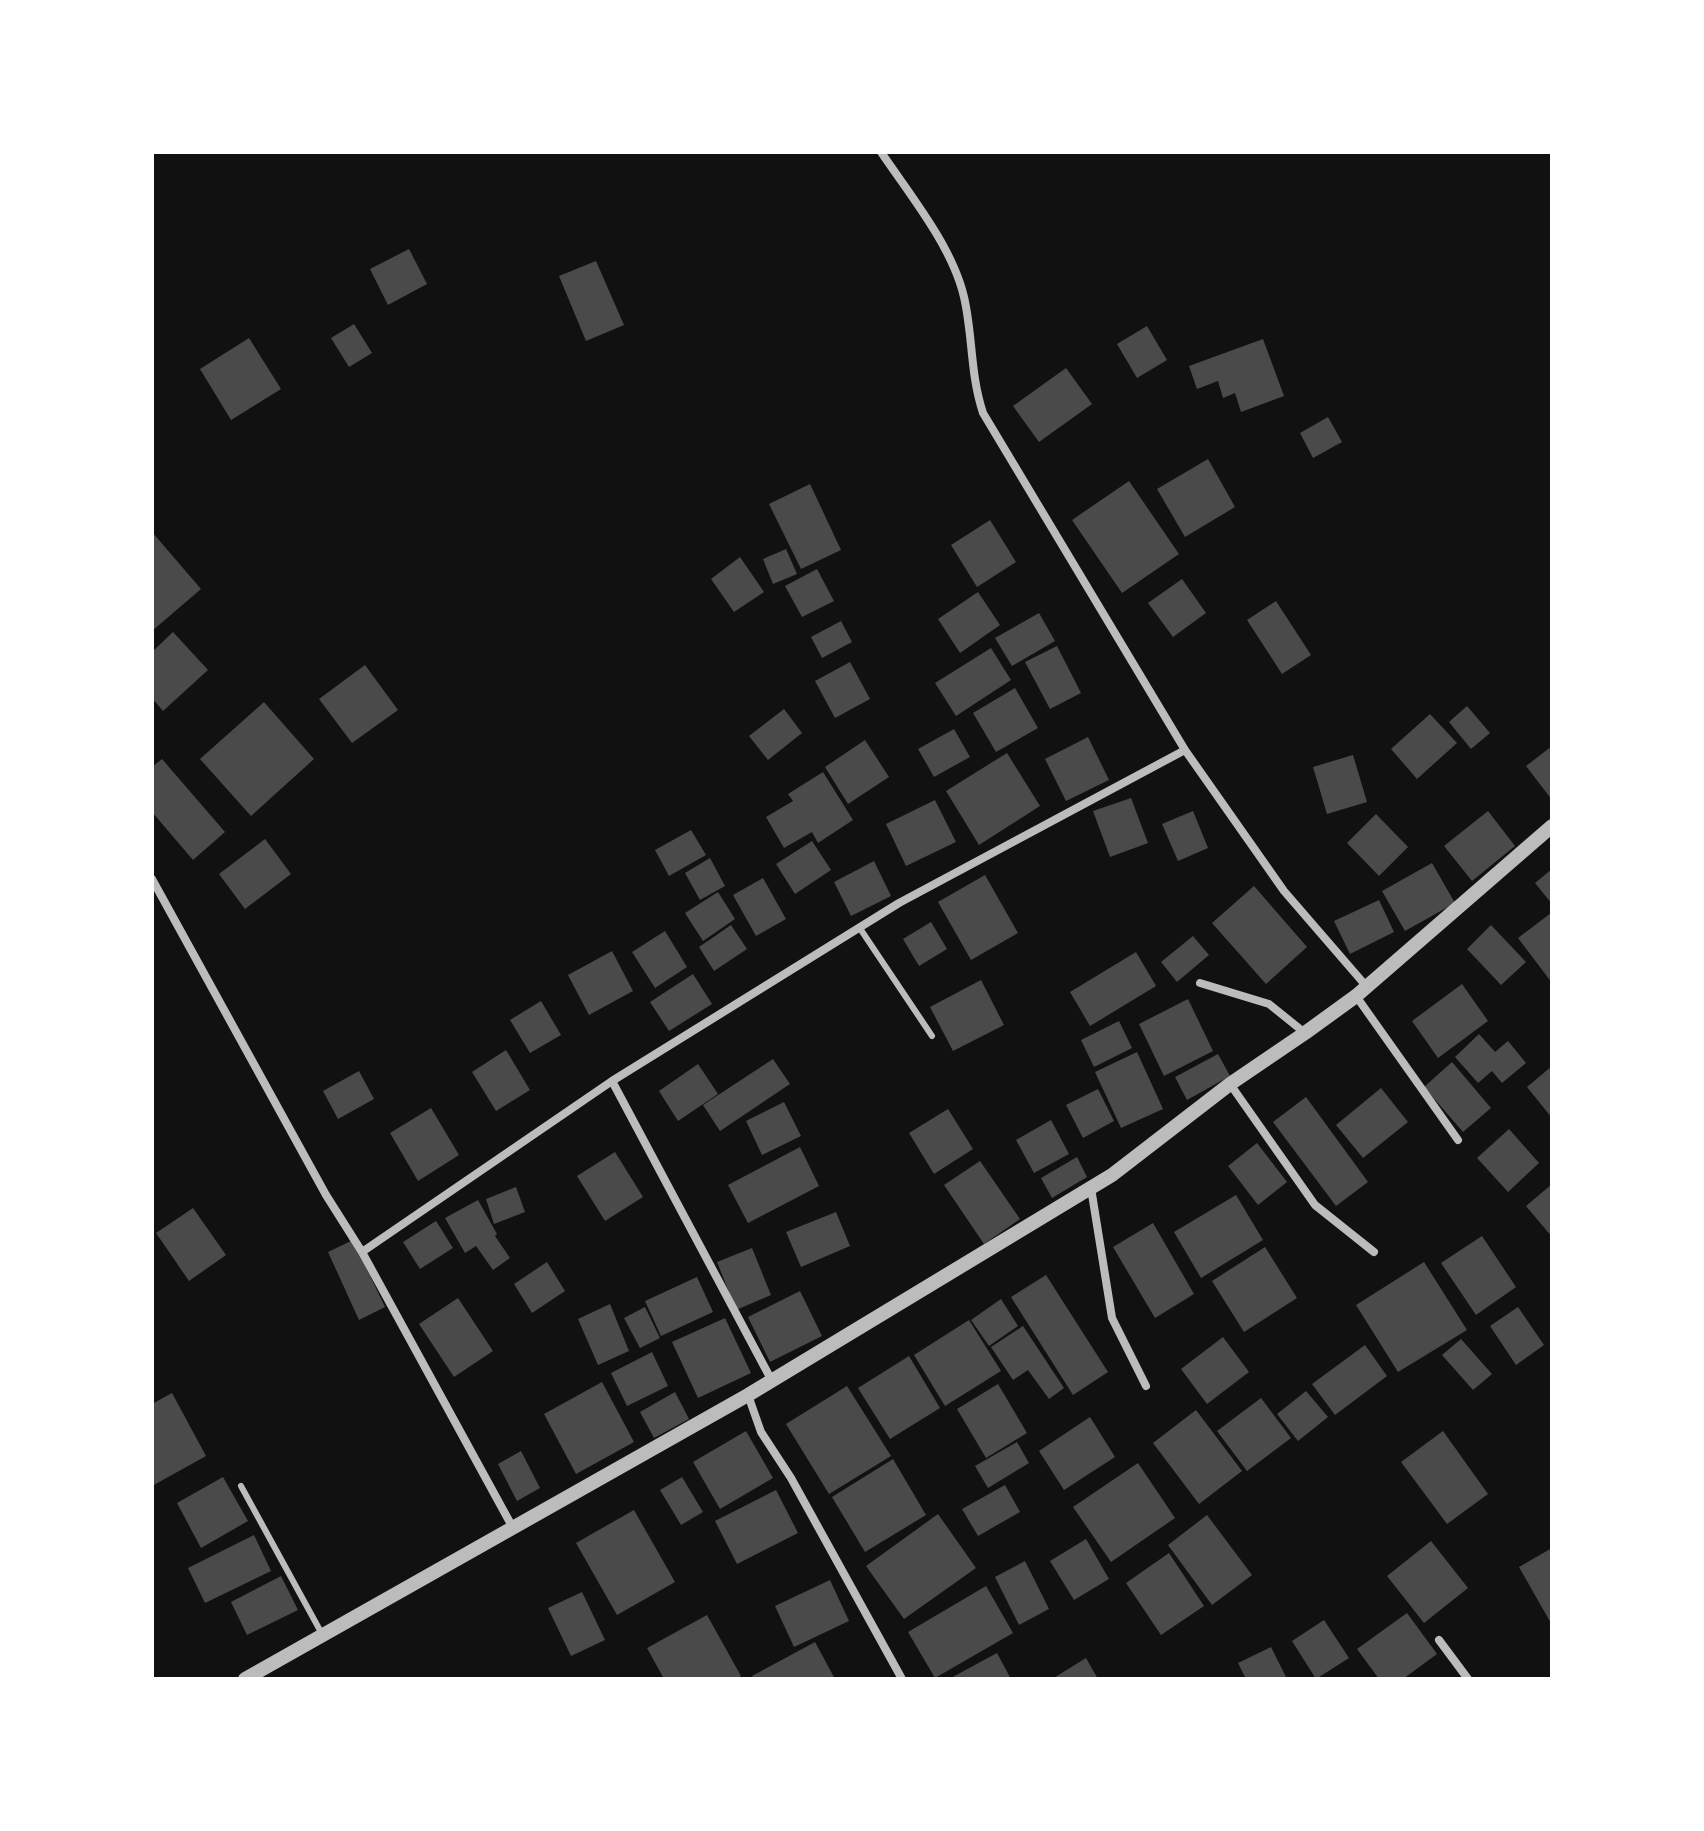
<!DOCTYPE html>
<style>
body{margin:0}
#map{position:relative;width:1704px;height:1831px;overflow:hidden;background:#111;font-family:Spectral,serif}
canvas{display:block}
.frame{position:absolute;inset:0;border:154px solid #fff;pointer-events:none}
</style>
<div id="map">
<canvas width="1704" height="1831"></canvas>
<div class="frame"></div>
</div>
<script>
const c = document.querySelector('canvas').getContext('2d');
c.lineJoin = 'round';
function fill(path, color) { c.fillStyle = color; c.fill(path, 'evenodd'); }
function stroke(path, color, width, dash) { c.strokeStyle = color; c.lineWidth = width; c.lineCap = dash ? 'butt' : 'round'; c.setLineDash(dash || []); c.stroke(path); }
fill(new Path2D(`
 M409 249 427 284 388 305 370 269Z
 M596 261 624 325 586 341 559 276Z
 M354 324 372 353 349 367 331 338Z
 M1147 326 1167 360 1137 378 1117 344Z
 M249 338 281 389 231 420 200 369Z
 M1263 339 1284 396 1241 412 1235 393 1223 398 1218 381 1197 389 1189 366Z
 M1066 368 1092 404 1039 442 1013 406Z
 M1328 417 1342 442 1313 458 1300 433Z
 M1208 459 1235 507 1185 537 1157 489Z
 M1129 481 1179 554 1122 593 1072 520Z
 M810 484 841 550 801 569 769 504Z
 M990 520 1016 562 977 587 951 545Z
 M152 532 201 589 152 631Z
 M786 549 797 574 773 584 763 559Z
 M740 557 764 592 734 612 711 579Z
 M817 569 834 601 802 617 785 586Z
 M1182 579 1206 613 1173 637 1148 603Z
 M978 592 1000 625 960 653 938 619Z
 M1276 601 1311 655 1282 674 1247 620Z
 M1039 613 1055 641 1012 666 995 638Z
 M841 621 852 642 822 658 811 637Z
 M173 632 208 670 163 711 152 698V652Z
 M1057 646 1081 693 1050 709 1025 662Z
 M991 648 1011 680 956 716 935 683Z
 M850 662 870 699 835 718 815 681Z
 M365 665 398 710 352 743 319 699Z
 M1015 688 1038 728 996 752 973 713Z
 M264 702 314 759 251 816 200 759Z
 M1467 706 1490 733 1471 749 1449 722Z
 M784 709 802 733 768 760 749 736Z
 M1430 714 1457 743 1417 779 1391 749Z
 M954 729 970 757 934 777 918 749Z
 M1088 737 1109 780 1066 801 1045 759Z
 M865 740 889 777 848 804 825 767Z
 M1552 746V800L1526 766Z
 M1007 753 1040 806 979 845 946 791Z
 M1353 755 1367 802 1327 814 1313 767Z
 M162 759 225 832 193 860 152 812V767Z
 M823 772 853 820 818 843 812 832 784 848 766 817 793 801 788 794Z
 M1131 798 1148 843 1110 857 1093 811Z
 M935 800 956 842 906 866 886 824Z
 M1193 811 1208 848 1178 861 1162 824Z
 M1488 811 1515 846 1472 881 1444 846Z
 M1376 814 1408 847 1379 876 1347 843Z
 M691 830 706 855 669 876 655 850Z
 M265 839 291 874 245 909 219 874Z
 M812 841 831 870 795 894 776 864Z
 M710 858 725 886 700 900 685 873Z
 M874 861 891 896 851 916 834 882Z
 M1432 863 1455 903 1405 931 1382 891Z
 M1552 869V904L1535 883Z
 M985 875 1018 933 971 960 938 902Z
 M763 878 786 919 756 936 733 895Z
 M1254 886 1307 947 1266 984 1212 923Z
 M718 892 735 919 703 941 685 913Z
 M1379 900 1394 932 1350 954 1334 921Z
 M1551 913 1552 915V983L1518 938Z
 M931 922 947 949 919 966 903 939Z
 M731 925 747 949 714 971 699 947Z
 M1491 925 1526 962 1501 985 1467 949Z
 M665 931 687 967 655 988 632 952Z
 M1193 936 1209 955 1177 982 1161 962Z
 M612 951 633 991 589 1015 568 975Z
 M1136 952 1156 986 1090 1026 1070 992Z
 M693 974 712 1004 669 1031 650 1002Z
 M981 980 1004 1025 953 1051 930 1007Z
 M1462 984 1488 1021 1438 1058 1412 1021Z
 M1188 999 1213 1051 1164 1076 1139 1024Z
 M541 1001 561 1035 530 1053 510 1020Z
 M1119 1021 1132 1048 1094 1067 1081 1040Z
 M1479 1034 1495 1052 1508 1041 1526 1063 1502 1083 1492 1071 1478 1083 1455 1057Z
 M506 1050 530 1090 496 1111 472 1072Z
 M1137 1052 1163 1109 1121 1128 1095 1072Z
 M1218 1054 1230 1076 1187 1100 1175 1077Z
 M773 1059 790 1084 720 1131 703 1105Z
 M1452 1062 1491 1108 1463 1132 1424 1087Z
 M698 1064 718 1094 678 1121 659 1091Z
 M1552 1066V1118L1527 1087Z
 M359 1071 374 1099 338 1119 323 1091Z
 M1381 1088 1408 1122 1363 1158 1336 1125Z
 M1098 1089 1114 1121 1083 1138 1066 1105Z
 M1306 1097 1368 1182 1336 1206 1273 1122Z
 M784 1102 801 1136 762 1155 746 1121Z
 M431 1108 459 1155 418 1181 390 1133Z
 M948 1109 973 1149 934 1174 909 1133Z
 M1051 1120 1069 1154 1034 1173 1016 1140Z
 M1509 1129 1539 1163 1508 1192 1477 1158Z
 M1257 1143 1287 1182 1258 1205 1228 1166Z
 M800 1147 819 1186 748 1223 728 1185Z
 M615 1152 643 1197 605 1221 577 1176Z
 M1077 1157 1087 1177 1052 1198 1041 1178Z
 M980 1161 1020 1219 984 1244 944 1185Z
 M1552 1184V1237L1526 1206Z
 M516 1187 525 1212 494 1224 486 1199Z
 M1236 1195 1263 1240 1201 1278 1174 1232Z
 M478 1200 497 1234 495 1236 510 1258 493 1270 476 1246 465 1253 445 1218Z
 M193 1208 226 1255 189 1281 156 1233Z
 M836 1212 850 1246 801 1267 786 1232Z
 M436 1221 453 1248 420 1269 403 1242Z
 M1153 1223 1194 1294 1155 1318 1113 1247Z
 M1482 1236 1516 1287 1476 1315 1441 1263Z
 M353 1240 385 1307 359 1320 328 1252Z
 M1265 1247 1297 1298 1244 1332 1212 1281Z
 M752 1248 771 1295 736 1310 717 1262Z
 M547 1262 565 1291 532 1313 514 1284Z
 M1424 1262 1467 1330 1398 1372 1356 1305Z
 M1046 1275 1108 1372 1073 1395 1011 1297Z
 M697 1277 713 1312 661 1336 645 1301Z
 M800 1291 822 1336 770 1362 748 1317Z
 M458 1298 493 1351 454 1377 419 1324Z
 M1001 1299 1018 1326 989 1346 971 1320Z
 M610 1304 629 1351 598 1365 578 1319Z
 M645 1307 660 1338 640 1348 624 1318Z
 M1518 1307 1544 1345 1516 1365 1490 1326Z
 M725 1318 751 1373 698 1398 672 1342Z
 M969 1320 1001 1371 945 1406 914 1355Z
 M1023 1326 1064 1388 1049 1399 1028 1370 1013 1380 991 1347Z
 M1223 1337 1249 1372 1207 1404 1181 1369Z
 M1461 1339 1492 1374 1473 1390 1442 1355Z
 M1365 1345 1387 1376 1335 1415 1312 1384Z
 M652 1352 668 1386 627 1406 611 1373Z
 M909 1356 940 1408 890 1439 858 1388Z
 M602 1382 634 1442 576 1474 544 1414Z
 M998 1384 1027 1433 986 1458 957 1409Z
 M847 1386 891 1456 829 1494 786 1424Z
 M1306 1391 1328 1417 1298 1441 1277 1414Z
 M675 1392 689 1419 654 1438 640 1412Z
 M172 1393 206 1456 152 1486V1404Z
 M1261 1398 1291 1438 1247 1471 1217 1431Z
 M1196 1410 1242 1471 1199 1504 1153 1443Z
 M1090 1417 1115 1457 1064 1490 1039 1451Z
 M746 1431 773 1478 720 1509 693 1462Z
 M1443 1431 1488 1494 1447 1524 1401 1462Z
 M1017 1442 1029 1463 988 1488 975 1466Z
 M521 1451 540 1488 517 1501 498 1464Z
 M893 1459 926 1515 865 1552 832 1497Z
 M1138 1463 1175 1518 1111 1562 1073 1507Z
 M223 1477 248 1521 201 1548 177 1503Z
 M682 1477 703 1512 681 1525 660 1490Z
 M1005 1485 1020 1512 978 1536 962 1509Z
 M776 1490 798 1533 737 1564 715 1521Z
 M634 1510 675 1582 617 1615 576 1543Z
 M938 1514 976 1568 904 1619 866 1566Z
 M1207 1515 1252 1575 1212 1605 1168 1545Z
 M254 1535 271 1571 205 1603 188 1568Z
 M1086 1539 1109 1579 1074 1600 1050 1561Z
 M1431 1541 1468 1588 1424 1623 1387 1576Z
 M1552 1548V1625L1519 1567Z
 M1169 1553 1204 1606 1161 1635 1126 1583Z
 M1025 1561 1049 1609 1019 1625 995 1577Z
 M281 1576 298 1610 247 1635 231 1602Z
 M830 1580 849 1621 794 1647 775 1606Z
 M986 1586 1013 1633 935 1678 908 1632Z
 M582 1592 605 1640 571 1656 548 1608Z
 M1407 1613 1437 1654 1403 1679H1379L1357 1649Z
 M707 1615 741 1676 736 1679H664L647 1648Z
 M1324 1620 1349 1658 1316 1679 1292 1641Z
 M815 1642 835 1679H754L752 1676Z
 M1271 1647 1287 1679H1246L1238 1663Z
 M997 1653 1011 1679H949Z
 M1086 1658 1098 1679H1052Z`), '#4a4a4a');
stroke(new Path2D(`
 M859 927 932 1036
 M241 1486 322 1634`), '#bcbcbc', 6);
stroke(new Path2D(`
 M881 152C910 195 952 246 964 297 973 336 970 374 983 413L1185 750 1284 891 1367 987
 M152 879 326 1195 362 1252
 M1200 983 1269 1004 1305 1033
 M1356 996 1458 1140
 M612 1081 772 1381
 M1230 1084 1315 1205 1374 1252
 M1091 1188 1112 1318 1146 1386
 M748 1395 761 1432 791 1478 902 1679
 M513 1528 362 1252 612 1081 899 903 1185 750
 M1439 1640 1468 1679`), '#bcbcbc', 8);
stroke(new Path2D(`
 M245 1679 748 1395 1112 1175 1230 1084 1305 1033 1356 996 1552 826`), '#bcbcbc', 14);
</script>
